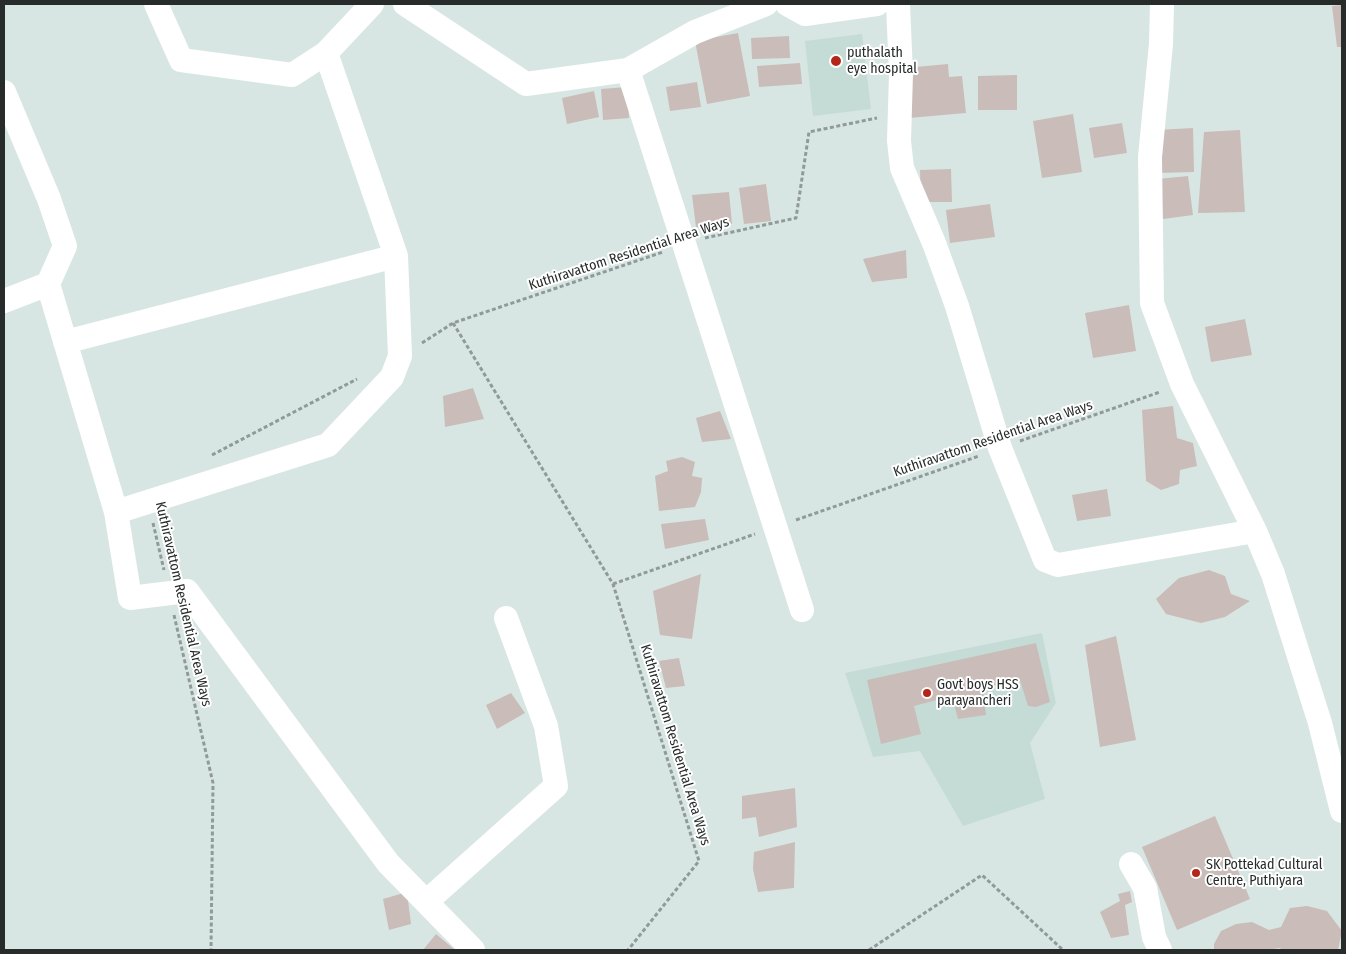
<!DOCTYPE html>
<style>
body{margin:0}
#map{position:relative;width:1346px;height:954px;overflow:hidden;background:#d8e6e3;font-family:"Fira Sans Condensed",sans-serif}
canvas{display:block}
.frame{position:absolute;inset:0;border:5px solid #272c2b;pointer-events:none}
</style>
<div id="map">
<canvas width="1346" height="954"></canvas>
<div class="frame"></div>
</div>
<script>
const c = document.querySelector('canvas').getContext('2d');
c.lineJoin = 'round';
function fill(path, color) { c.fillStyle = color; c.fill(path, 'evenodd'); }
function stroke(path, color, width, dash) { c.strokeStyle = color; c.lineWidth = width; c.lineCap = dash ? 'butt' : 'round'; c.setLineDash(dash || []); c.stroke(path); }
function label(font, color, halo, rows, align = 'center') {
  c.font = font + ' "Fira Sans Condensed",sans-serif'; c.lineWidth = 4; c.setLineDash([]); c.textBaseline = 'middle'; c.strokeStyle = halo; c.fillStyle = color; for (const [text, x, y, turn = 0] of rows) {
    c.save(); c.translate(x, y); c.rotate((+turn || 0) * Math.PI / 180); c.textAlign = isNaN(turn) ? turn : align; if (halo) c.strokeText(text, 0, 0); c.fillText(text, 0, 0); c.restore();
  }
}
fill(new Path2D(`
 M862 34 871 109 813 116 805 41Z
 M1042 633 1056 703 1030 743 1045 799 963 826 920 751 873 757 845 673Z`), '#c5dcd6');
fill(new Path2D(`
 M1342 5V47H1337L1332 6Z
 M738 33 750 96 707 104 695 41Z
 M789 36 790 58 752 59 751 38Z
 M800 63 802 84 759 87 757 66Z
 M948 64 949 77 962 76 966 113 909 118 905 68Z
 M1017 75V110H978V76Z
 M697 82 701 107 670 111 666 87Z
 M627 87 629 118 603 120 601 89Z
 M594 91 599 117 567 124 562 98Z
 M1073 114 1082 172 1042 178 1033 121Z
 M1122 123 1127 153 1094 158 1089 128Z
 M1193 128 1194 172 1158 173 1157 130Z
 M1240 130 1245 212 1198 213 1204 132Z
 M951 169 952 202H921L920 170Z
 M1188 176 1193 215 1163 219 1158 179Z
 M766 184 771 221 744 224 739 188Z
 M729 192 732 224 696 227 692 195Z
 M990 204 995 237 950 243 946 210Z
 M906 250 907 278 872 282 863 259Z
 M1129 305 1136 351 1093 358 1085 313Z
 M1245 319 1252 355 1211 362 1205 327Z
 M473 388 484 419 445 427 443 396Z
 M1173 406 1177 438 1193 443 1197 466 1180 470 1179 484 1161 490 1146 481 1142 410Z
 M720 411 731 439 702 442 696 418Z
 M682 457 695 462 692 476 702 478 701 492 695 507 659 511 655 476 668 471 666 461Z
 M1107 489 1111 516 1077 521 1072 495Z
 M705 519 709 540 665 549 661 524Z
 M1209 570 1225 576 1231 594 1250 601 1225 617 1201 623 1166 614 1156 599 1179 578Z
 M701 574 692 639 660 635 653 591Z
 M1116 636 1136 740 1100 747 1085 645Z
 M1036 643 1050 702 1036 707 1028 706 1020 680 983 689 986 715 958 719 952 696 914 706 921 734 881 744 867 680Z
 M679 658 685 686 666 688 659 661Z
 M511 693 525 713 497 729 486 705Z
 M795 788 797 827 759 837 756 817 742 819V796Z
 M1215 816 1250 899 1177 930 1142 847Z
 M795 842 794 888 758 892 753 869 754 852Z
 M1130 891 1132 902 1125 905 1129 935 1111 938 1100 912 1120 901 1118 894Z
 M407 892 411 924 389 930 383 899Z
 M1307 906 1327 911 1342 931 1338 950H1282L1280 948 1273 949V950H1214V944L1221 931 1236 924 1252 922 1269 930 1281 927 1290 908Z
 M436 934 455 950H423Z`), '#c9bcb9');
stroke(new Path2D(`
 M705 238 796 218 809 132 877 118
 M453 323 613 584 699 861 628 950
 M422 343 453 323 663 252
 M1020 441 1160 392
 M212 455 357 379
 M796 520 979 456
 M153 523 164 570
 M613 584 755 534
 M174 615 213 783 211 950
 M869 950 982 875 1063 950`), '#909a98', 3, [4, 2.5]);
stroke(new Path2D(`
 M156 4 181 60 292 75 326 53 372 4
 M405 4 526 84 628 70 695 32 766 4
 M787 4 805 14 877 4
 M898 4 901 74 899 141 902 168 934 243 957 306 1000 448 1045 560 1058 565 1255 531
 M1162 4 1161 44 1150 157 1152 303 1182 384 1255 531 1273 574 1320 723 1342 811
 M628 70 802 610
 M4 92 49 199 65 246 48 284 116 512 130 598 187 591 388 863 473 950
 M4 301 48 284
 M65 342 396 256
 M116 512 328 445 392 377 400 356 396 256 326 53
 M1131 864 1145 888 1154 937 1160 950
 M426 902 556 786 546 726 506 618`), '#fff', 24);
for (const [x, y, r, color] of [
 [836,61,6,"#b42619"],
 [927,693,5,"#b42619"],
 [1196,873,5,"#b42619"]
]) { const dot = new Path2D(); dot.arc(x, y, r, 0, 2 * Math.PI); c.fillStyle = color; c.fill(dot); stroke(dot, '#fff', 2); }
label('14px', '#272c2b', '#fff', [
 ["puthalath",847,53],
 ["eye hospital",847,69],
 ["Govt boys HSS",937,685],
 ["parayancheri",937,701],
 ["SK Pottekad Cultural",1206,865],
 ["Centre, Puthiyara",1206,881]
], 'left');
label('14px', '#272c2b', '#fff', [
 ["Kuthiravattom Residential Area Ways",629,254,-18],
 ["Kuthiravattom Residential Area Ways",993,439,-19],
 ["Kuthiravattom Residential Area Ways",183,604,77],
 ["Kuthiravattom Residential Area Ways",675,745,73]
]);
</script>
